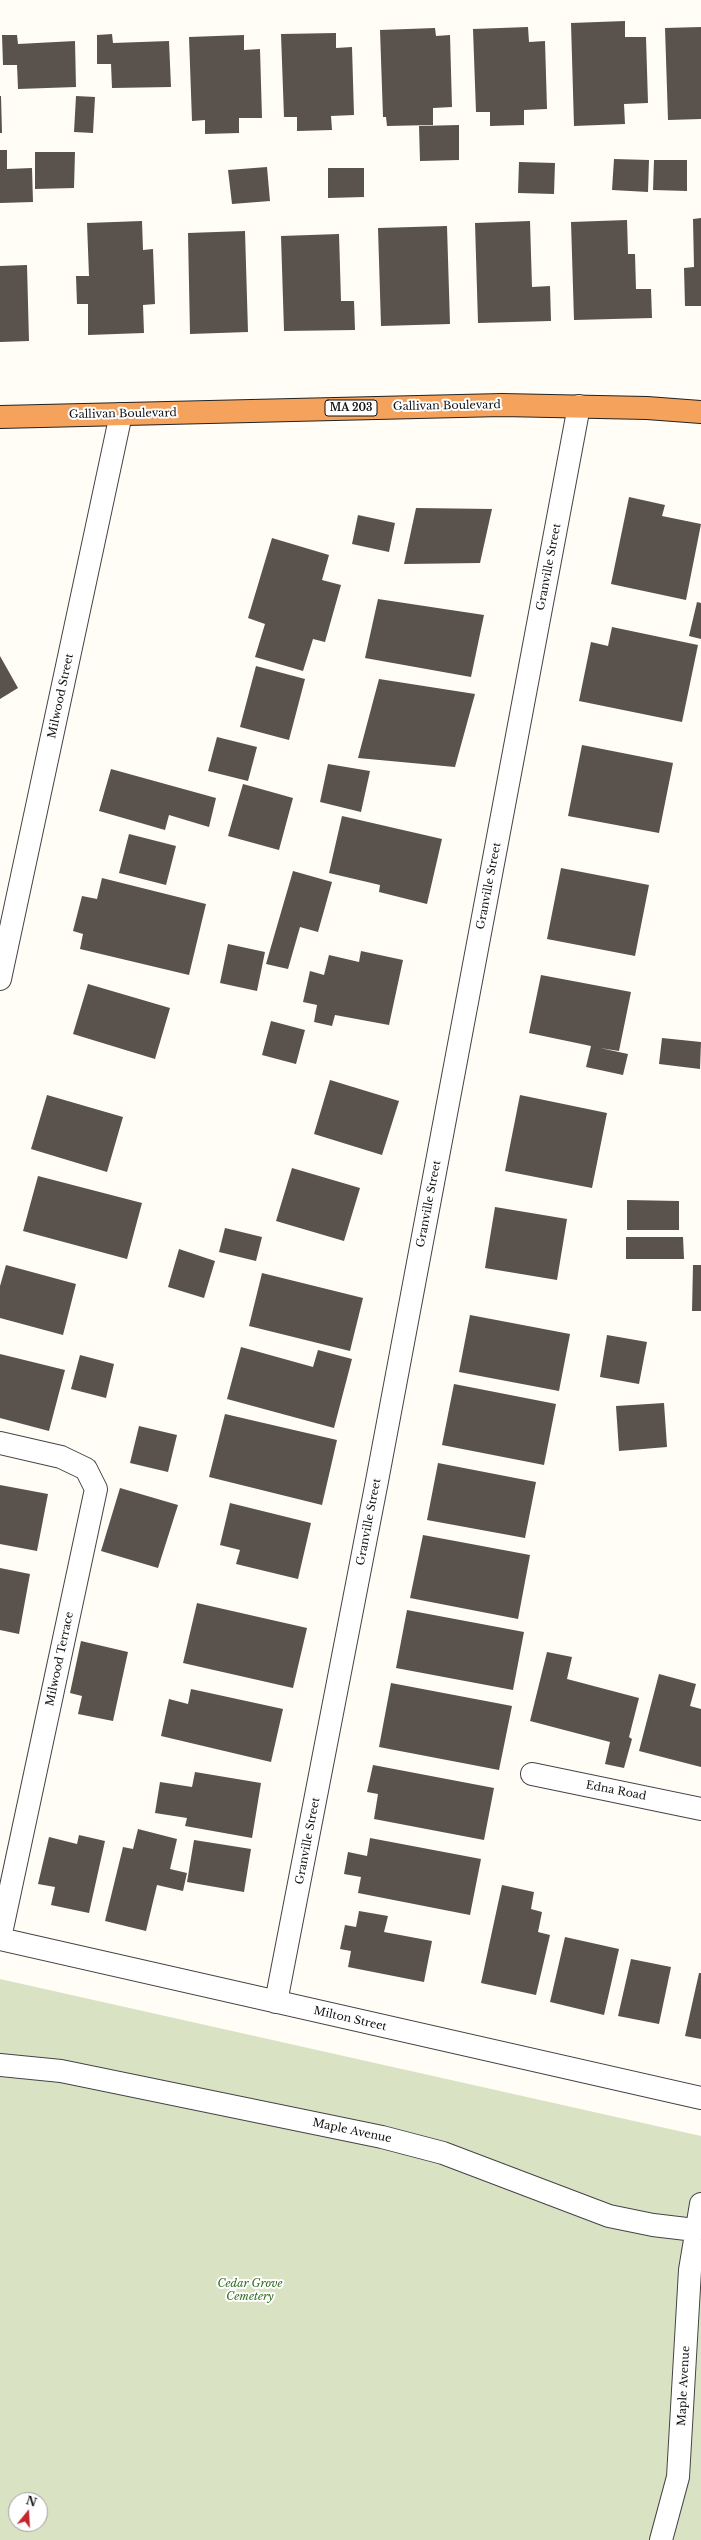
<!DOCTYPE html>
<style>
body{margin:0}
#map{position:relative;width:701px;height:2540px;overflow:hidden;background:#fffdf5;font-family:"Libre Baskerville",serif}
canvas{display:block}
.north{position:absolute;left:8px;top:2492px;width:40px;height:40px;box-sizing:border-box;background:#fff;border:1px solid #a0a0a0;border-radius:50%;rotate:18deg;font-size:11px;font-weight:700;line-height:16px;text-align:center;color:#111}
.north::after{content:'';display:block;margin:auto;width:14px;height:18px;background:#c4262e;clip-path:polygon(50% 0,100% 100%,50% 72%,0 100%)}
</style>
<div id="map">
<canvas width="701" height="2540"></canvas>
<div class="north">N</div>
</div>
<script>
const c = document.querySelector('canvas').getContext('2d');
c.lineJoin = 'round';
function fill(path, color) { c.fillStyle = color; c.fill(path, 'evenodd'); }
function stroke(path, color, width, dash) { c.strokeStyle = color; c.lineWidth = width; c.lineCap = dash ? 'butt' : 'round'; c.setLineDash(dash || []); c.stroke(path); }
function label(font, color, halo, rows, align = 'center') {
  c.font = font + ' "Libre Baskerville",serif'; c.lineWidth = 4; c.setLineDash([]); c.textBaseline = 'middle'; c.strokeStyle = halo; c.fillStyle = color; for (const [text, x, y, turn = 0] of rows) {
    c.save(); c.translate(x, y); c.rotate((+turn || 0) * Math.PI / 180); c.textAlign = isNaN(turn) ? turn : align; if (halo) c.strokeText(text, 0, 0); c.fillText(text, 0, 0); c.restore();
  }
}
fill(new Path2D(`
 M0 1979 701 2136V2540H0ZM16 2500H40V2524H16Z`), '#d9e3c4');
fill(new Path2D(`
 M625 21V37H646L648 103 624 104 625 124 574 126 571 23Z
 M528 27 529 42 545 41 547 109 524 110V125L490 126V112H476L473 29Z
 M701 27V119L668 120 665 28Z
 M435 28 436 36 450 35 452 107 433 108V125L387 126 386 117H383L380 30Z
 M336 33V48L352 47 354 115 331 116 332 130 297 131V117H284L281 34Z
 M112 34 113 43 169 41 171 87 112 88 111 64H97V35Z
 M2 35H17L18 44 75 41 76 87 18 89 17 65H3Z
 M244 35V50L260 49 262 118H239V133L205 134V120L192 121 189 37Z
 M0 96H1L2 133H0Z
 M76 96 95 97 93 133 74 132Z
 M459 125V160L420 161 419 126Z
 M0 150H7V169L32 168 33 202 0 203Z
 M35 152H75L74 188 35 189Z
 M614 159 649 160 648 192 612 190Z
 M654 160H687V191L653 190Z
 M519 162 555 163 554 194 518 193Z
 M267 167 270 201 232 204 228 170Z
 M328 168H364V197L328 198Z
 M701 218V306H685L684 268 694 267 693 219Z
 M627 220 628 254H635L636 289H651L652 318 574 320 571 222Z
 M142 221 143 250 153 249 155 304 143 305 144 333 88 335V304H77L76 276H89L87 223Z
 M530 221 532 287 550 286 551 321 478 323 475 223Z
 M447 226 450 324 381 326 378 228Z
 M245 231 248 332 190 334 188 233Z
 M339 234 341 301H354L355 330 284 331 281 236Z
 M27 265 29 341 0 342V266Z
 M629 497 665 505 662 516 701 524 686 600 611 584Z
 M416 508 492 509 480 563 404 564Z
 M358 515 395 523 389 552 352 544Z
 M272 538 329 555 322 580 341 585 325 642 313 639 303 671 255 657 265 624 248 618Z
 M378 599 484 615 471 677 365 658Z
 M697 602 701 603V639L689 636Z
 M612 627 698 645 682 722 579 701 591 642 608 646Z
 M0 656 18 688 0 699Z
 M256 666 305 679 289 740 240 727Z
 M379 679 475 694 455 767 358 758Z
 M217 737 257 747 248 781 208 771Z
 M582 745 673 763 659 833 568 816Z
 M328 764 370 771 361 812 320 802Z
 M111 769 216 798 209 827 169 815 165 830 99 811Z
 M243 784 293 798 279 850 228 836Z
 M342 816 442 839 427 904 379 892 380 885 329 873Z
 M129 834 176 846 166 885 119 873Z
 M561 868 649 885 635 956 547 939Z
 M293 871 332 882 318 932 300 927 288 969 266 964Z
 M102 878 206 904 189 975 80 949 83 934 73 931 82 896 97 899Z
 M228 944 265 952 257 991 220 983Z
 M361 951 403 960 389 1025 335 1015 332 1026 314 1022 317 1005 303 1002 310 971 324 975 329 955 359 962Z
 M541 975 631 992 619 1051 600 1048 628 1054 623 1075 586 1067 591 1046 529 1033Z
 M88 984 170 1008 155 1059 73 1034Z
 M271 1021 305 1030 296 1064 262 1055Z
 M662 1038 701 1042 700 1069 659 1064Z
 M330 1080 399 1101 382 1155 314 1134Z
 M47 1095 123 1117 107 1172 31 1149Z
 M520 1095 607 1113 592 1188 505 1171Z
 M292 1168 360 1188 344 1241 276 1221Z
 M38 1176 142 1203 127 1259 23 1231Z
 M627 1200 679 1201V1230H627Z
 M495 1207 567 1219 557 1280 485 1268Z
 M225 1228 262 1237 256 1261 219 1252Z
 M626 1237H683L684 1259H626Z
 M179 1249 215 1261 204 1298 168 1287Z
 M6 1265 76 1284 63 1335 0 1318V1286Z
 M693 1265H701V1311H692Z
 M262 1273 363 1298 350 1351 249 1326Z
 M470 1315 570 1334 559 1391 459 1372Z
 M607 1335 647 1342 639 1384 600 1377Z
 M241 1347 313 1367 318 1350 352 1359 334 1428 227 1399Z
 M0 1354 65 1370 49 1431 0 1418Z
 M80 1355 114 1364 106 1398 71 1389Z
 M454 1384 556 1404 544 1465 442 1445Z
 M664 1403 667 1447 619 1451 616 1406Z
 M225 1414 337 1440 322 1505 209 1477Z
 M139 1426 177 1435 168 1472 130 1463Z
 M438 1463 536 1482 525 1538 427 1520Z
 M0 1485 48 1494 37 1551 0 1544Z
 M120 1488 178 1505 158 1568 101 1551Z
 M230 1503 311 1523 298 1579 236 1564 240 1550 220 1545Z
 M423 1535 530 1555 518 1619 410 1598Z
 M0 1568 30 1574 19 1634 0 1630Z
 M197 1603 307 1628 293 1688 183 1663Z
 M407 1610 524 1632 513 1690 396 1668Z
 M81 1641 128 1652 113 1721 78 1714 82 1696 70 1693Z
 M547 1652 572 1657 567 1679 639 1698 629 1737 632 1739 624 1768 605 1764 610 1742 530 1721Z
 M659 1674 696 1684 690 1706 701 1709V1767L639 1751Z
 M391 1683 512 1706 499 1770 379 1747Z
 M191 1689 283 1709 271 1762 161 1736 169 1699 188 1704Z
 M373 1765 494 1788 484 1840 374 1819 378 1794 367 1792Z
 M195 1772 261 1783 252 1838 185 1826 187 1818 155 1813 160 1782 192 1787Z
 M138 1829 177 1839 170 1869 187 1873 183 1891 157 1885 146 1931 105 1921 123 1847 133 1849Z
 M79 1835 105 1841 89 1913 51 1905 55 1887 38 1884 49 1837 77 1844Z
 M370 1838 481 1859 470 1915 358 1893 361 1877 344 1874 348 1852 367 1856Z
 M194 1840 251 1849 244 1892 187 1882Z
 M502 1885 534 1892 531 1909 542 1912 538 1932 550 1935 536 1995 481 1983Z
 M359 1911 388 1916 384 1932 432 1941 424 1982 348 1967 351 1951 340 1949 345 1925 356 1927Z
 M565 1937 619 1949 604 2015 550 2002Z
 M631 1959 671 1967 659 2024 618 2016Z
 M699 1973H701V2039L685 2036Z`), '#5a524d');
const minor = new Path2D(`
 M0 979 121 414
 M0 1443 61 1457 86 1469 96 1489 0 1938
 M532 1774 701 1809
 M0 1939 701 2098
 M276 2002 377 1481 579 406
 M0 2065 61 2071 382 2137 443 2153 609 2216 653 2225 695 2230
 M661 2540 678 2477 690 2270 701 2204`);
const highway = new Path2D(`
 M0 417 502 405 647 408 701 412`);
stroke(minor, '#444', 24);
stroke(highway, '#222', 24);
stroke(minor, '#fff', 22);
stroke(highway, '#f5a25d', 22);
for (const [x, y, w] of [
 [351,408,52]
]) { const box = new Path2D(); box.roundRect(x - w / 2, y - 8, w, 16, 3); c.fillStyle = '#fff'; c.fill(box); stroke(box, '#111', 1); }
label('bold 10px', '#111', null, [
 ["MA 203",351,408]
]);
label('11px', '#111', '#fff', [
 ["Gallivan Boulevard",447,406,-1],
 ["Gallivan Boulevard",123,414,-1],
 ["Granville Street",549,567,-79],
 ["Milwood Street",61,696,-78],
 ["Granville Street",489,886,-79],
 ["Granville Street",429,1204,-79],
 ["Granville Street",369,1522,-79],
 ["Milwood Terrace",60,1659,-78],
 ["Edna Road",616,1791,11],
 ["Granville Street",308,1841,-79],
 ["Milton Street",350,2019,13],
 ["Maple Avenue",352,2131,12],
 ["Maple Avenue",684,2386,-87]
]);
label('italic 11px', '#2f6b1f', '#fff', [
 ["Cedar Grove",250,2284],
 ["Cemetery",250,2297]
]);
</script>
